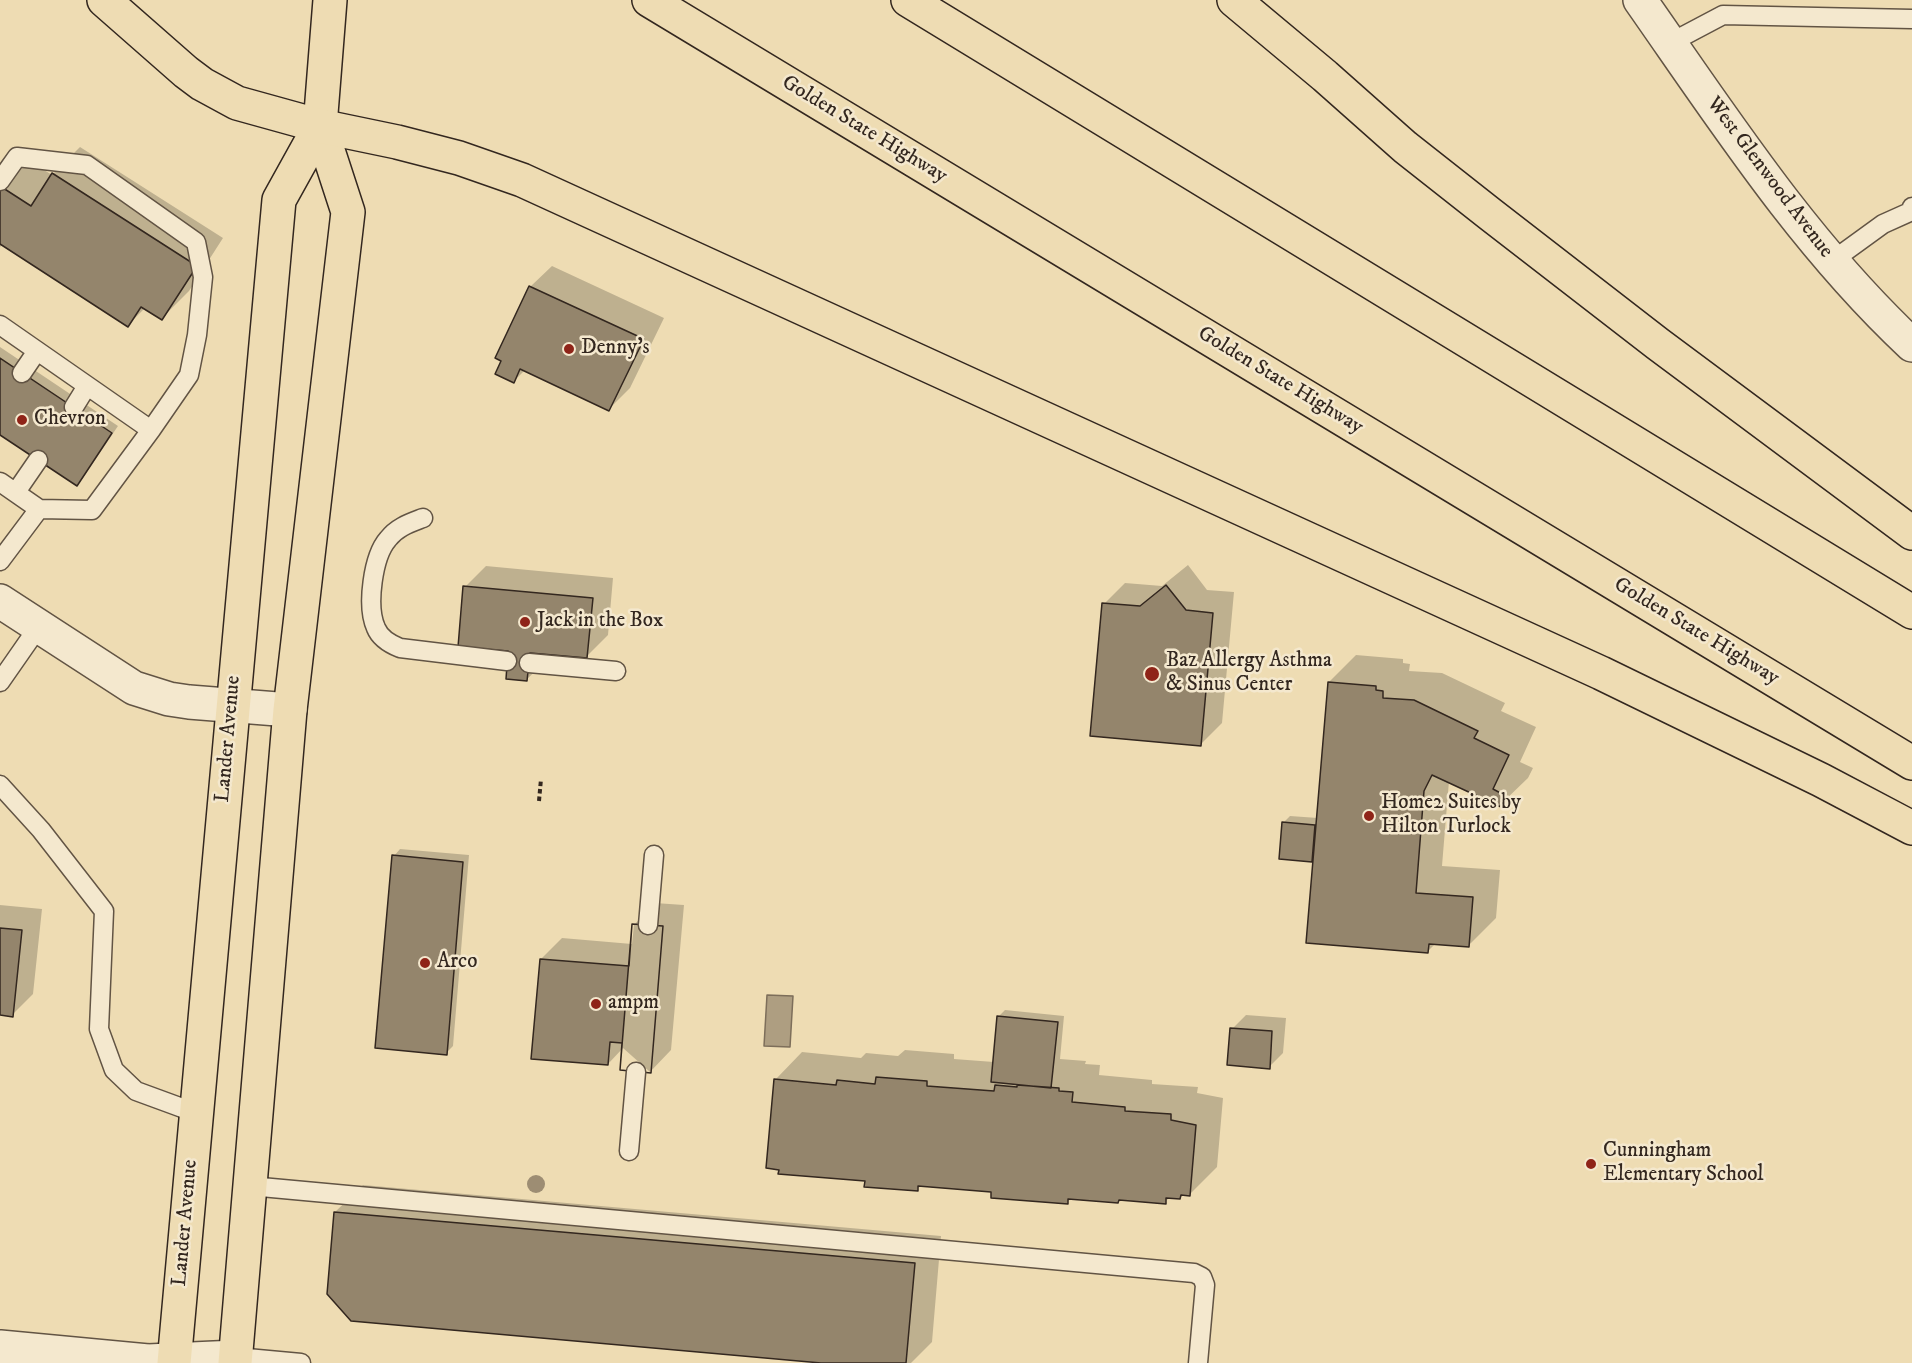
<!DOCTYPE html>
<style>
body{margin:0}
canvas{display:block;background:#eedcb3}
</style>
<canvas width="1912" height="1363"></canvas>
<script>
const c = document.querySelector('canvas').getContext('2d');
c.lineJoin = 'round';
function fill(path, color) { c.fillStyle = color; c.fill(path, 'evenodd'); }
function stroke(path, color, width, dash) { c.strokeStyle = color; c.lineWidth = width; c.lineCap = dash ? 'butt' : 'round'; c.setLineDash(dash || []); c.stroke(path); }
function label(font, color, halo, rows, align = 'center') {
  c.font = font + ' "IM FELL DW Pica",serif'; c.lineWidth = 5; c.setLineDash([]); c.textBaseline = 'middle'; c.strokeStyle = halo; c.fillStyle = color; for (const [text, x, y, turn = 0] of rows) {
    c.save(); c.translate(x, y); c.rotate((+turn || 0) * Math.PI / 180); c.textAlign = isNaN(turn) ? turn : align; if (halo) c.strokeText(text, 0, 0); c.fillText(text, 0, 0); c.restore();
  }
}
const water = new Path2D(`
 M767 995 793 996 790 1047 764 1046Z`);
fill(water, '#ae9e81');
stroke(water, '#7d6e5a', 1.5);
fill(new Path2D(`
 M80 147 223 238 189 291 162 318 145 308 128 325 3 244 0 247V170L18 153 52 175Z
 M552 266 664 318 630 388 609 409 525 370 514 381 503 360 497 357 531 286Z
 M0 347 118 426 83 478 77 484 0 433Z
 M1188 565 1207 590 1234 592 1222 723 1201 744 1104 604 1125 583 1162 586Z
 M486 566 613 578 608 635 587 656 548 653V659L526 680 510 650 465 587Z
 M1356 655 1403 659V663L1410 664 1409 671 1442 673 1505 703 1501 711 1536 727 1520 762 1533 768 1528 778 1500 805 1449 781 1442 866 1500 870 1496 918 1468 946 1436 943 1427 952 1314 857 1312 860 1283 823 1290 816 1318 818 1329 682Z
 M400 849 469 855 453 1046 446 1053 394 856Z
 M655 903 684 905 671 1050 650 1072 623 1048 608 1064 541 959 562 938 632 944 634 925Z
 M0 905 42 909 33 994 12 1015 0 1014Z
 M1005 1010 1064 1016 1060 1059 1086 1061 1085 1064 1100 1065 1099 1075 1152 1080V1084L1198 1087 1197 1093 1223 1098 1217 1167 1190 1194H1184L1180 1198 1170 1197 1165 1202 1121 1198 1118 1202 1072 1198 1067 1202 993 1191 922 1185 917 1189 775 1080 802 1052 861 1058 866 1053 898 1056 905 1050 954 1054V1059L994 1062 998 1017Z
 M1246 1015 1286 1018 1283 1053 1269 1067 1232 1029Z
 M363 1185 941 1236 932 1342 911 1363H838L335 1212Z`), '#0003');
const building = new Path2D(`
 M52 173 197 266 162 320 141 307 128 327 0 244V186L31 206Z
 M529 286 644 339 609 411 520 369 514 383 495 374 501 361 495 358Z
 M0 358 112 433 77 486 0 435Z
 M1166 585 1186 610 1213 613 1201 746 1090 736 1102 603 1140 606Z
 M463 586 593 598 587 658 530 653 527 681 506 679 508 651 458 647Z
 M1328 682 1376 686V690L1383 691V698L1414 700 1478 731 1474 738 1509 755 1493 789 1506 796 1501 807 1432 775 1424 791 1416 893 1473 897 1469 947 1429 944 1428 953 1306 943Z
 M1282 822 1315 825 1312 862 1279 859Z
 M392 855 463 862 447 1055 375 1048Z
 M632 924 663 926 651 1073 620 1070 622 1043 610 1042 608 1065 531 1059 540 959 629 966Z
 M632 924 663 926 651 1073 620 1070Z
 M0 928 22 930 13 1017 0 1015Z
 M997 1016 1058 1022 1051 1088 991 1082Z
 M1230 1028 1272 1031 1270 1069 1227 1065Z
 M876 1077 927 1081V1086L994 1091 995 1085 1017 1087V1085L1059 1088V1091L1073 1092 1072 1102 1125 1107V1111L1171 1114V1120L1196 1125 1190 1196 1181 1195 1180 1199 1166 1198V1204L1119 1200 1118 1203 1068 1199V1204L991 1198V1192L918 1186V1191L864 1187 865 1181 778 1174 779 1170 766 1168 774 1079 836 1085 837 1080 875 1084Z
 M334 1212 915 1263 906 1363H821L351 1321 327 1294Z`);
fill(building, '#94856c');
stroke(building, '#33271f', 1.5);
const lane = new Path2D(`
 M1670 43 1723 15 1912 19
 M0 181 17 157 87 165 196 242 203 277 197 335 189 375 151 430
 M1832 261 1883 224 1912 211V207
 M0 325 151 430 92 510 39 509 0 561
 M22 373 37 351
 M74 407 87 386
 M0 482 39 509
 M16 492 38 460
 M423 518C410 523 397 527 388 539 373 556 366 606 376 628 380 638 390 644 400 648L507 661
 M529 663 616 671
 M0 682 39 626
 M0 785 41 830 104 911 99 1029 114 1070 136 1091 196 1113
 M648 925 654 855
 M629 1151 636 1072
 M250 1186 1194 1273 1202 1277 1205 1285 1198 1363
 M236 1357 301 1363`);
const street = new Path2D(`
 M1640 0C1724 120 1804 244 1912 345
 M0 601 134 688 169 699 189 702 290 710
 M0 1347 148 1361 236 1357`);
const primary = new Path2D(`
 M174 1363 279 200 320 126
 M235 1363 290 710 348 212 320 126 330 0`);
const highway = new Path2D(`
 M104 0 186 72 202 84 237 103 320 126 397 142 459 158 522 180 1601 673 1821 780 1912 828
 M649 0 1912 763
 M908 0 1912 612
 M1234 0 1325 76 1405 147 1490 214 1658 344 1912 533`);
stroke(lane, '#625444', 21);
stroke(street, '#625444', 36);
stroke(primary, '#33271f', 36);
stroke(highway, '#33271f', 36);
stroke(new Path2D(`
 M539 801 541 779`), '#33271f', 4, [4.5, 3]);
stroke(lane, '#f4e8ce', 18);
stroke(street, '#f4e8ce', 33);
stroke(primary, '#eedcb3', 33);
stroke(highway, '#eedcb3', 33);
c.fillStyle = '#9d8d73';
for (const [x, y] of [
 [536,1184]
]) { c.beginPath(); c.arc(x, y, 9, 0, 2 * Math.PI); c.fill(); }
for (const [x, y, r, color] of [
 [569,349,6,"#8f2418"],
 [22,420,6,"#8f2418"],
 [525,622,6,"#8f2418"],
 [1152,674,8,"#8f2418"],
 [1369,816,6,"#8f2418"],
 [425,963,6,"#8f2418"],
 [596,1004,6,"#8f2418"],
 [1591,1164,6,"#8f2418"]
]) { const dot = new Path2D(); dot.arc(x, y, r, 0, 2 * Math.PI); c.fillStyle = color; c.fill(dot); stroke(dot, '#f4e8ce', 2); }
label('21px', '#33271f', '#f4e8ce', [
 ["Golden State Highway",864,130,31],
 ["West Glenwood Avenue",1769,178,53],
 ["Golden State Highway",1280,381,31],
 ["Golden State Highway",1696,632,31],
 ["Lander Avenue",229,739,-85],
 ["Lander Avenue",186,1223,-85]
]);
label('21px', '#33271f', '#f4e8ce', [
 ["Denny's",581,349],
 ["Chevron",34,420],
 ["Jack in the Box",537,622],
 ["Baz Allergy Asthma",1166,662],
 ["& Sinus Center",1166,686],
 ["Home2 Suites by",1381,804],
 ["Hilton Turlock",1381,828],
 ["Arco",437,963],
 ["ampm",608,1004],
 ["Cunningham",1603,1152],
 ["Elementary School",1603,1176]
], 'left');
</script>
